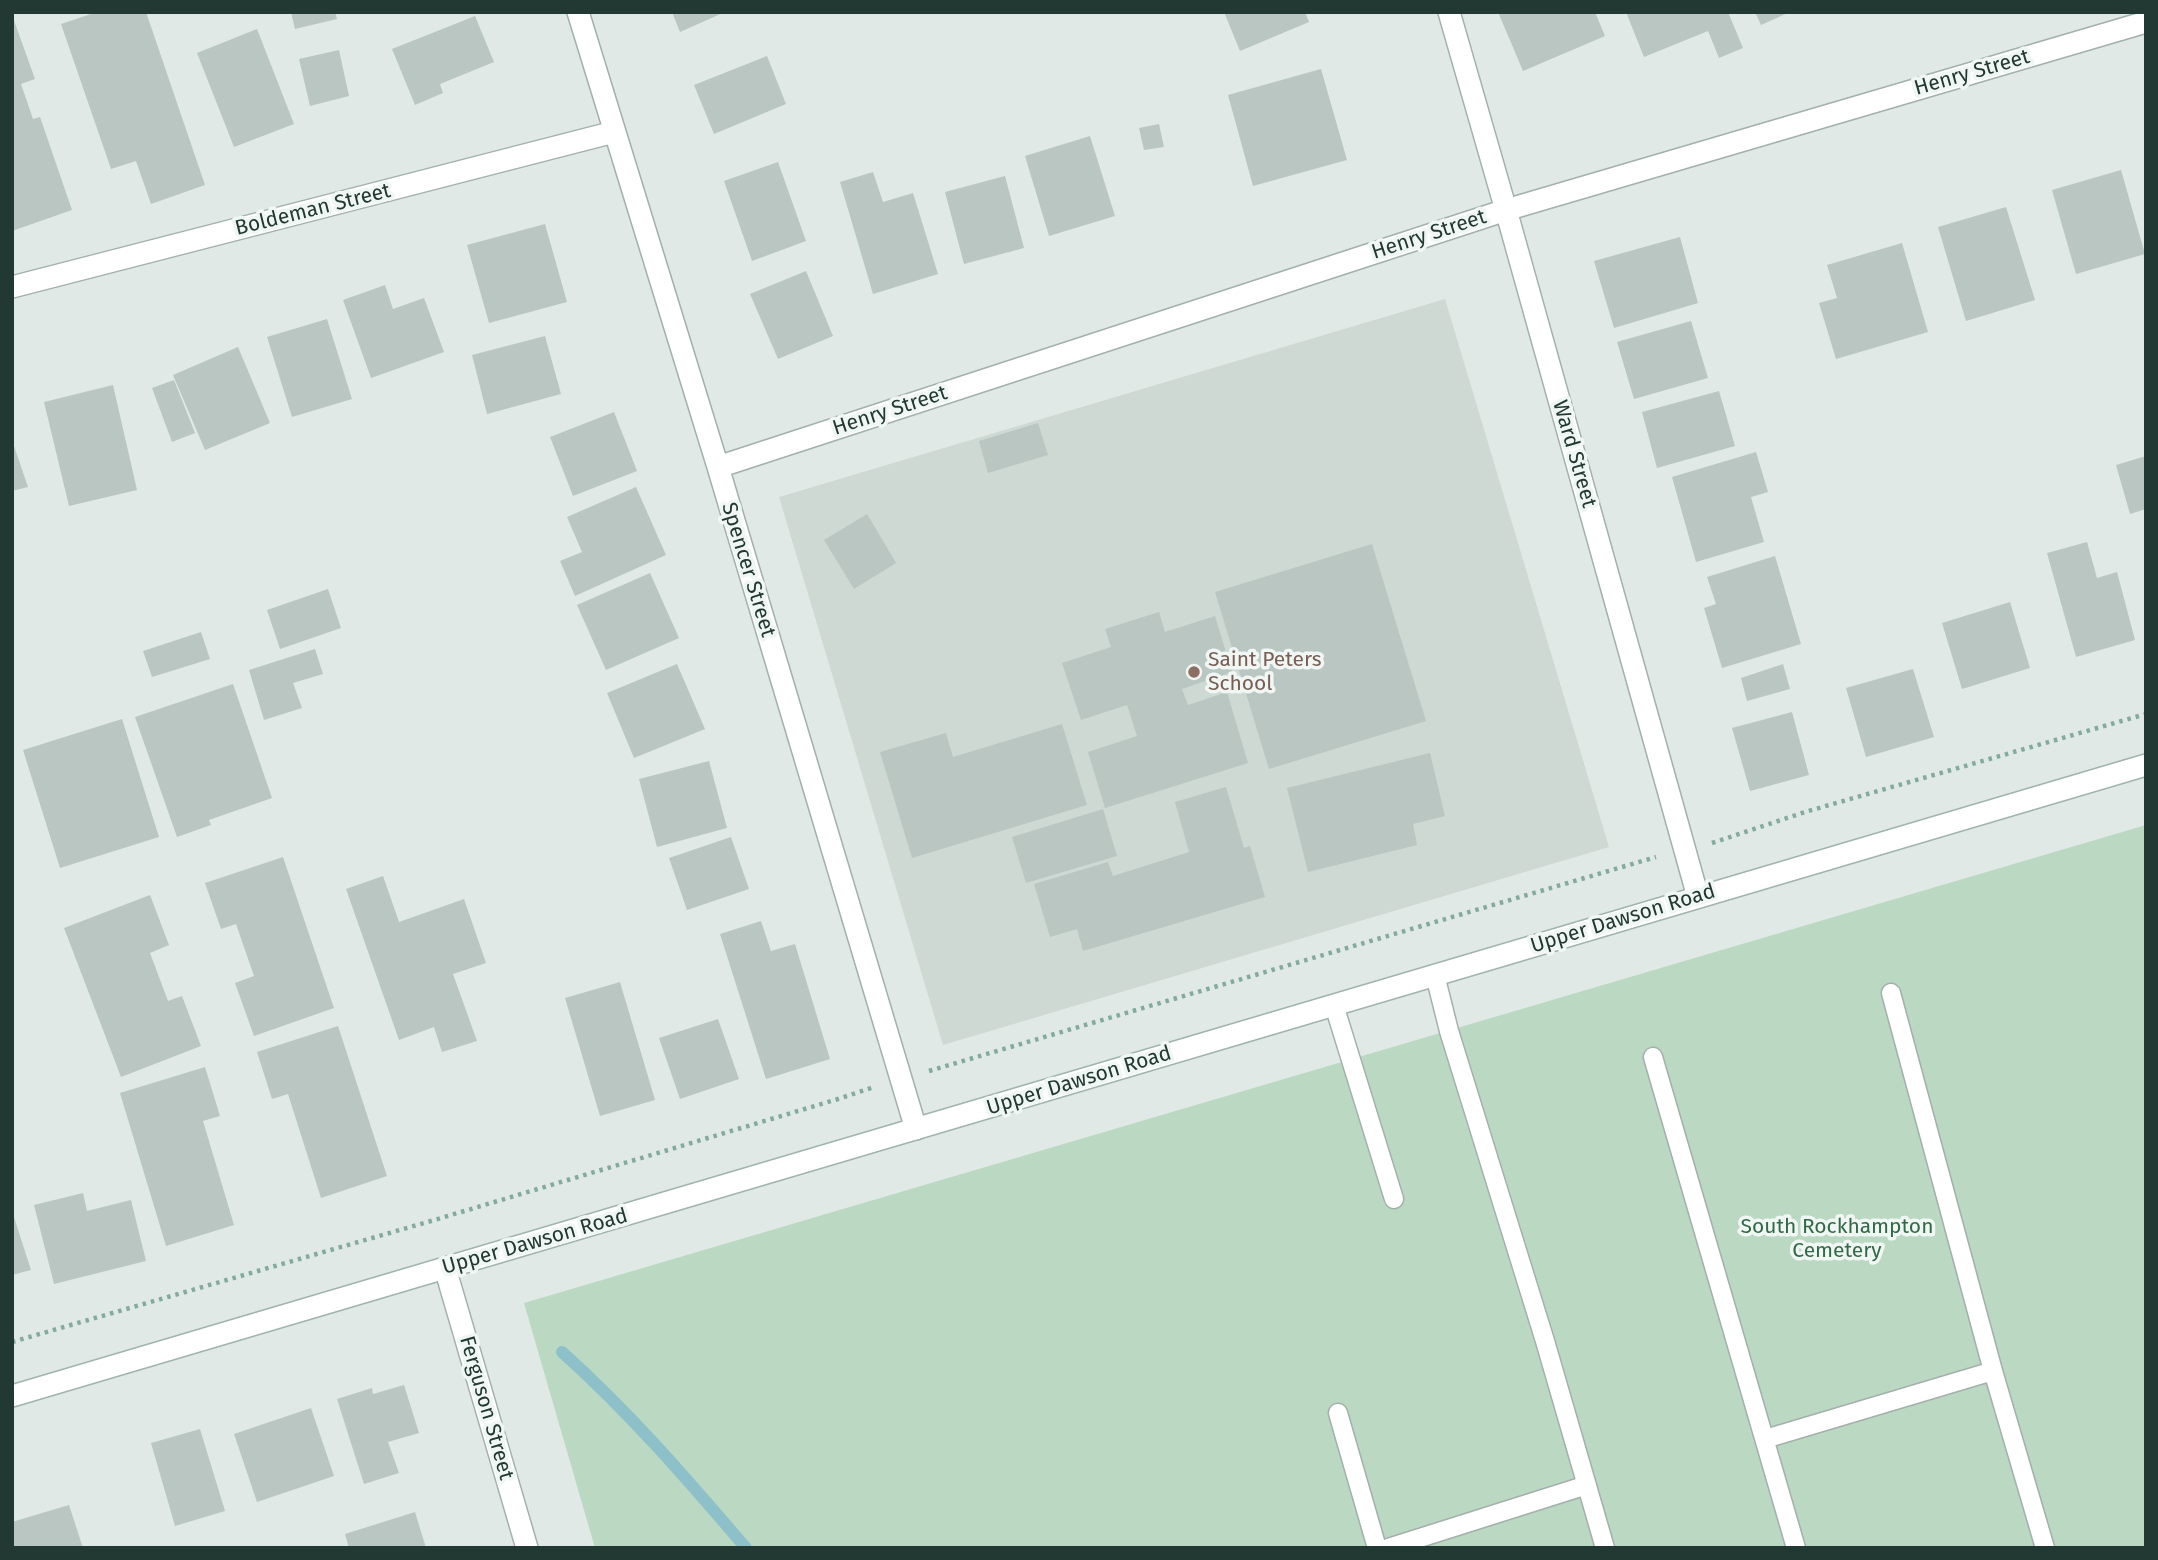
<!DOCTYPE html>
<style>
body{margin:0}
#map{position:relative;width:2158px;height:1560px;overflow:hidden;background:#e0e9e5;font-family:"Fira Sans",sans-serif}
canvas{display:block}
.frame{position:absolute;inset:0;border:14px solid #223832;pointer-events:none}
</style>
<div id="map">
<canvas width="2158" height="1560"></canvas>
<div class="frame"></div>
</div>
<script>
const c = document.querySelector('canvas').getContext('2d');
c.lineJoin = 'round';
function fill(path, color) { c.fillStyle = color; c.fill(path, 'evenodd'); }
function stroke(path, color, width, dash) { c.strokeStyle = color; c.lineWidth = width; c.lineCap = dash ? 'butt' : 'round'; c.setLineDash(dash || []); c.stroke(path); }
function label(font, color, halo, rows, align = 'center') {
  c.font = font + ' "Fira Sans",sans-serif'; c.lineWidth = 7; c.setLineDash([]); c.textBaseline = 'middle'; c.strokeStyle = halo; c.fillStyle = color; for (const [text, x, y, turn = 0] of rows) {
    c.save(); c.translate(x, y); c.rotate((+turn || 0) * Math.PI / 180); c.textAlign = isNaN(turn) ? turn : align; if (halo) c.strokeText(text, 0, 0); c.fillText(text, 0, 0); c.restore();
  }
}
fill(new Path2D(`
 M1445 299 1609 847 943 1045 779 497Z`), '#ced9d4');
fill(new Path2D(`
 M2146 825V1548H595L524 1303Z`), '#bbd8c3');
stroke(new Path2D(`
 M562 1352C630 1413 687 1479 746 1548`), '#8dc0c9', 12);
fill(new Path2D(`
 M97 12H146L205 185 151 204 136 161 111 169 61 24Z
 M291 12H335L337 19 295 29Z
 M672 12H725L680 32Z
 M1224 12H1305L1309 22 1240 51Z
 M1498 12H1595L1605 36 1523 71Z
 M1626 12H1728L1743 48 1719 58 1708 31 1644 57Z
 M1755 12H1790L1761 25Z
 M12 15 35 79 21 84 33 119 40 117 72 210 12 231Z
 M475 16 494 62 440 84 443 93 415 105 392 49Z
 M257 29 294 124 234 147 197 53Z
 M339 50 349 96 310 106 299 59Z
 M767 56 786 104 714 134 694 85Z
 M1321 69 1347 160 1253 186 1228 95Z
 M1159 124 1164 147 1144 150 1139 128Z
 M1090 136 1115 216 1049 236 1025 156Z
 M778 162 806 241 752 261 724 181Z
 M2121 170 2145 254 2076 274 2052 190Z
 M873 172 883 202 913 193 938 274 873 294 840 182Z
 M1005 176 1024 248 964 264 945 192Z
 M2006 207 2035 300 1966 321 1938 227Z
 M545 224 567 302 489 323 467 245Z
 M1680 237 1698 303 1614 328 1594 261Z
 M1902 243 1928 332 1836 359 1819 303 1837 298 1827 265Z
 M806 271 833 336 778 359 750 294Z
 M385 285 393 309 424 298 444 352 371 378 343 300Z
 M327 319 352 399 292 417 267 337Z
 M1691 321 1708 378 1634 399 1617 342Z
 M545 336 561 394 487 414 472 355Z
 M238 347 270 423 205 450 173 375Z
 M174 380 195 433 172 442 152 388Z
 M113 385 137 490 69 506 44 402Z
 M1719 391 1735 446 1657 468 1642 412Z
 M614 412 637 471 573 496 550 437Z
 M1038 423 1048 455 988 473 979 441Z
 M12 440 28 487 12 491Z
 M1756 452 1768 492 1751 497 1764 542 1696 562 1672 477Z
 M2146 456V509L2130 514 2116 465Z
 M636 487 666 555 575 596 560 561 582 552 567 517Z
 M867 514 896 563 854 589 824 540Z
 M2087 542 2097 578 2117 572 2135 640 2076 657 2047 553Z
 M1372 544 1426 721 1269 769 1215 592Z
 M1775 556 1801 644 1722 668 1704 608 1716 604 1707 577Z
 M650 573 679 638 606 670 577 605Z
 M328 589 341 628 280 649 267 610Z
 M2010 602 2030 668 1962 689 1942 623Z
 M1159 612 1165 632 1215 616 1232 672 1182 689 1188 705 1227 692 1248 763 1105 808 1088 752 1137 736 1127 705 1081 720 1062 663 1111 647 1105 629Z
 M201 632 210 659 152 677 143 651Z
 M315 649 323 674 293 683 302 708 264 720 249 670Z
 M677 664 705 729 634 758 607 693Z
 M1783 664 1790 689 1747 701 1741 678Z
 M1913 669 1934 737 1866 757 1846 688Z
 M233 684 272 798 209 820 211 825 177 837 135 717Z
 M1792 712 1809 775 1750 791 1732 728Z
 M122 719 159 837 60 868 23 750Z
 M1062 724 1087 805 912 858 880 752 946 733 953 757Z
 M1430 753 1445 816 1413 824 1417 845 1308 872 1287 788Z
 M709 761 727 828 657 847 639 779Z
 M1226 787 1244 848 1250 846 1265 897 1083 951 1077 929 1050 937 1034 884 1108 862 1113 876 1189 852 1175 802Z
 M1103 809 1117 856 1026 883 1012 837Z
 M731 837 749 889 687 910 669 858Z
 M283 857 334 1008 254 1036 235 983 254 976 236 924 221 929 205 883Z
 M383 876 399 922 464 899 486 963 453 974 477 1041 442 1052 434 1027 399 1040 346 889Z
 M150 895 169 945 150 953 168 1001 182 996 201 1046 121 1077 64 928Z
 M761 921 771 951 795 944 830 1059 766 1079 720 934Z
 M620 982 655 1100 600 1116 565 998Z
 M718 1019 739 1079 680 1099 659 1038Z
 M338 1026 387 1176 321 1198 288 1094 272 1099 257 1052Z
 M205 1067 220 1116 203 1121 234 1225 166 1246 120 1093Z
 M83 1193 87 1211 131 1200 146 1261 54 1284 34 1205Z
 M13 1214 31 1270 12 1275V1215Z
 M404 1385 419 1433 388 1442 399 1473 364 1484 337 1399 372 1388 373 1394Z
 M311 1408 334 1476 257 1502 234 1434Z
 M200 1429 225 1511 175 1526 151 1443Z
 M69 1505 83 1548H12V1522Z
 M415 1512 426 1548H349L345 1534Z`), '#b9c6c1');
const lane = new Path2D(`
 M1435 975 1449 1031 1545 1341 1605 1548
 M1891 993 1993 1371 2045 1548
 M1334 1005 1394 1199
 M1653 1057 1796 1548
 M1338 1413 1377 1548
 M1765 1439 1993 1371
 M1388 1548 1587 1485`);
const street = new Path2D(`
 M578 12 718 467 916 1129
 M1449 12 1506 210 1698 897
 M12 287 614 132
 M718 467 1506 210 2146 22
 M445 1268 527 1548`);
const secondary = new Path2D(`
 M12 1396 2146 765`);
stroke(lane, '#a3b0ac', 21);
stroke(street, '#a3b0ac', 24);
stroke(secondary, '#a0b4ad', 24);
stroke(new Path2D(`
 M1712 843 1805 812 2146 714
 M929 1071 1656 857
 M12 1342 431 1221 838 1099 874 1087`), '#83aa9e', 4.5, [3.5, 5]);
stroke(lane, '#fff', 18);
stroke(street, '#fff', 21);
stroke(secondary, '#fff', 21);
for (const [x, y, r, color] of [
 [1194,672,7,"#8d6e63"]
]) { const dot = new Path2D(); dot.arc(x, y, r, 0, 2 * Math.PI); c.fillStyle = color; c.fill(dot); stroke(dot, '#f0f6f3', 2.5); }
label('21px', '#223832', '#f0f6f3', [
 ["Henry Street",1972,73,-16],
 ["Boldeman Street",313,210,-14],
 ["Henry Street",1429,235,-18],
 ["Henry Street",890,411,-18],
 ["Ward Street",1574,454,74],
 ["Spencer Street",748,570,73],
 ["Upper Dawson Road",1623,919,-17],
 ["Upper Dawson Road",1079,1081,-17],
 ["Upper Dawson Road",535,1242,-16],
 ["Ferguson Street",486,1408,74]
]);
label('21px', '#785e54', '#f0f6f3', [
 ["Saint Peters",1208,660],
 ["School",1208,684]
], 'left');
label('21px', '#316a47', '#f0f6f3', [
 ["South Rockhampton",1837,1227],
 ["Cemetery",1837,1251]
]);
</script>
